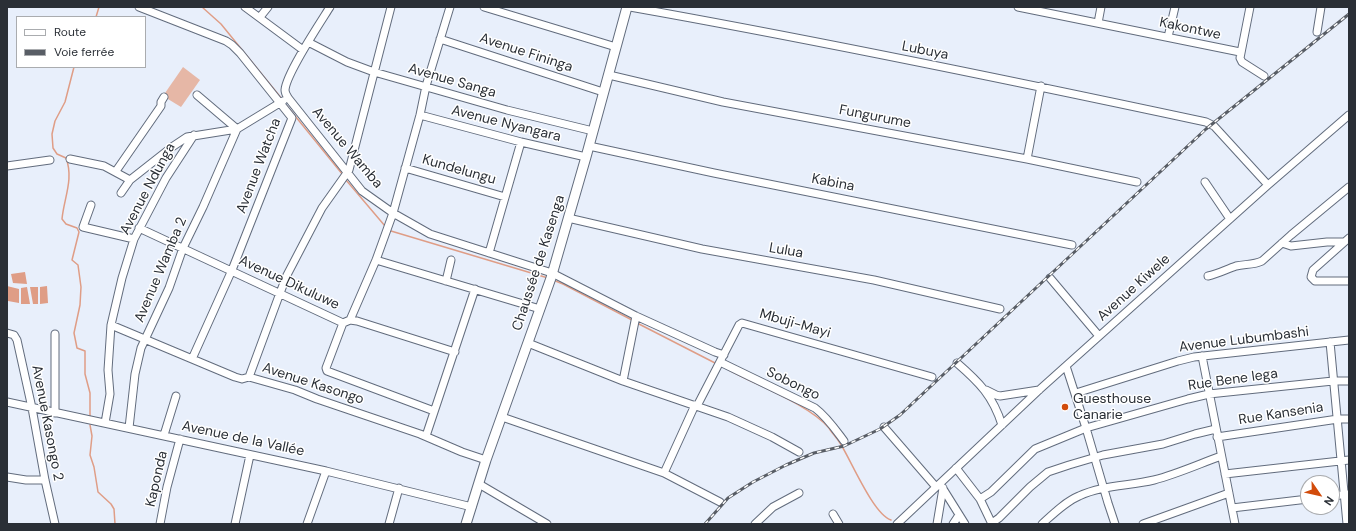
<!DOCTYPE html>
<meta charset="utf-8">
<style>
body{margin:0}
#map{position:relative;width:1356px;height:531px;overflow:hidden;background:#e8effb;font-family:"DM Sans",sans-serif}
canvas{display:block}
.frame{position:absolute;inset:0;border:8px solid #2a2f36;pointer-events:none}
.legend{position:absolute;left:16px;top:16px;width:130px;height:52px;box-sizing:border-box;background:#fff;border:1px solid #aaacaf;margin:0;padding:5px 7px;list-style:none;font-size:12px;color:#2a2f36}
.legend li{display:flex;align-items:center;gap:8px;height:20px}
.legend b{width:20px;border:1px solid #aaacaf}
.north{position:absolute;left:1300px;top:475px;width:40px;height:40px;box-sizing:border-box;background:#fff;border:1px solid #aaacaf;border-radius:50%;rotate:124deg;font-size:11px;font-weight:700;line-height:16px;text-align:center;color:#2a2f36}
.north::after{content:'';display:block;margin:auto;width:14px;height:18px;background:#d24c0c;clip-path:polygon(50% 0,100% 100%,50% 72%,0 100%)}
</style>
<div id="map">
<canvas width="1356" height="531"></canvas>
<div class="frame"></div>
<ul class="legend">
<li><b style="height:5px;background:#fff"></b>Route</li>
<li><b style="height:5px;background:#585d65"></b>Voie ferrée</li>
</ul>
<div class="north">N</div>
</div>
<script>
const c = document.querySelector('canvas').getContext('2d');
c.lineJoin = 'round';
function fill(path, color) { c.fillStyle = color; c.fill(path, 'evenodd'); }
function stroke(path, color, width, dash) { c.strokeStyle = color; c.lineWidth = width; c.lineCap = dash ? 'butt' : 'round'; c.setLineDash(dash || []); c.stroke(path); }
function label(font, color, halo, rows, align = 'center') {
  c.font = font + ' "DM Sans",sans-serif'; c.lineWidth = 3; c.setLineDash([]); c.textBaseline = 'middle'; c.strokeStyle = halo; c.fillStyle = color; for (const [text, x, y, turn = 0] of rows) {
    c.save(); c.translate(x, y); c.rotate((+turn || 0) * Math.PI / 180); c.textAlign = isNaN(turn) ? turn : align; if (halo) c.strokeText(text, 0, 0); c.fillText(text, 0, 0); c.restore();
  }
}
fill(new Path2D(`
 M183 67 200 80 181 107 163 96Z`), '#e6b7a6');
fill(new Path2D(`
 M25 272 27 284 13 283 11 274Z
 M7 286 19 289V303L8 301Z
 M47 286 48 303 40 304V287Z
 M27 287 30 304H21V288Z
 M30 287H38V304H33Z`), '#df9d86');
stroke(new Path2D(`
 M202 7 221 24 282 99
 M96 17 99 7
 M74 67 65 102 55 121 52 134 53 148 57 154 66 158C74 179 64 198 62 219L66 224 77 228 79 232 72 260 78 265 81 287 80 305 74 333 77 348 85 351V374L90 393V416
 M287 106 343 175
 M346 180 385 226
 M391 231 548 278
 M553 280 563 284 632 320
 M637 323 717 364
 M729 370C758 386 808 404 829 428 832 433 837 438 840 443 851 460 873 514 891 520
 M90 425 92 436 90 455 94 467 98 492 111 504 114 509 115 524`), '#df9d86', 1.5);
const minor = new Path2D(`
 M139 7 226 41 232 45 240 53 292 118 232 270 192 359
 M245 7 303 50
 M330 7C320 23 286 74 285 90 285 94 287 96 289 99L362 191 393 213 430 234 552 273 636 316 715 352 724 355
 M484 7 616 47
 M630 7C822 41 1014 81 1206 122L1214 126 1268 185
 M1018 7 1240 52
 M1250 7 1240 58 1242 62 1264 76
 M260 17 268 7
 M1098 23 1101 7
 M1317 32 1321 7
 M1168 37 1175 7
 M440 39 603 92
 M308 42 347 62 374 72 507 110 593 131
 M609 75 723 102 1027 159 1137 182
 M420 115 521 142 586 157
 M589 146 714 173 1072 245
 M70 159 104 166 130 180
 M1027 159 1041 86
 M7 166 50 160
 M405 168 505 197
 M116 171 161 106V102L164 97
 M1205 182 1230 219
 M121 193 130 180 172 147 187 137 237 129 283 101
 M91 205 83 227 134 239
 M568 218 702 249 874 280 1000 309
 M139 228 343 323 350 320 357 321 455 352
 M1349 238 1313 270 1311 277 1315 281H1349
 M1282 243 1291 246 1327 242H1344
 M489 253 521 142
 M376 260 540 309
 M1208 276C1218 274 1227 269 1236 266 1245 264 1254 265 1262 261L1291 235 1349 187
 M1050 278 1099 336
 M446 281 451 260
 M350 320 376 260 393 213 420 115 426 86 450 7
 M343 323 326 368 327 371 434 411
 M111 325 235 377 242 379 249 377 295 390 317 399 420 434 462 452 486 460
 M7 333 14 335 17 340 32 408 45 480 55 524
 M1330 342 1347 524
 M528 343 623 381 728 417 772 437 799 452
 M1202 356 1235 524
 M720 362 815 408C827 417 835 429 844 441
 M957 363C979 382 993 396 1002 425
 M1066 366 1086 428 1108 503 1115 524
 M249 377 280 293 287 275 322 208 349 170 391 7
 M623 381 636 316
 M986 390 996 395 1000 396 1039 390
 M1076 393 1178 361 1194 357 1349 340
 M7 402 326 471 472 507
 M697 406 739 325 742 323 932 377
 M55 413V334
 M502 417 664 473 720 502
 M105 423 110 394 108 370 111 325 122 278 134 239 166 178 194 135
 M884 427 936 487
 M129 428 135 374 141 348 169 288 183 248 203 207 237 129 197 95
 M164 435 176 396
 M426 436 475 289
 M1217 437 1338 419H1349
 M956 468 980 499 992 524
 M664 473 695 405
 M1225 474 1349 460
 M7 477 26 480H45
 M479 484 547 524
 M940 484 965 524
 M1332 496 1349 494
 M980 499 991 492 1035 449 1086 428 1188 399 1209 394 1333 381H1349
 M1232 508 1308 499
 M833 514 839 524
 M992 523 999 518 1030 487 1048 472 1069 465 1103 455 1163 444 1195 434 1216 429
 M160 524 167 487 180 439
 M235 524 250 455
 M307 524 326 471
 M389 524 399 488
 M755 524 773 507 799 493
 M897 524 1039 390 1268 185 1349 115
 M937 524 943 488
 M953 524 959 515
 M1042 524C1053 514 1065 502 1079 496 1102 485 1129 486 1154 480 1177 474 1199 464 1221 456
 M1143 524 1229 493`);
const major = new Path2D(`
 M466 524 486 460 551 278 586 157 627 7`);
stroke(minor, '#626c7d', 9);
stroke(major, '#626c7d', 11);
stroke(minor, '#fff', 7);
stroke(major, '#fff', 9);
const rail = new Path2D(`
 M705 524 728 498 753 482 786 465 814 453 844 446 880 429 900 415 1206 129 1349 14`);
stroke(rail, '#585d65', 3);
stroke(rail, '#fff', 1.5, [4.5]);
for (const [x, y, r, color] of [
 [1065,407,4,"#d24c0c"]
]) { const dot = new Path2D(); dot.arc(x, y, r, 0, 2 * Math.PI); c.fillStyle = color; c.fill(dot); stroke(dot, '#fff', 1.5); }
label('14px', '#2a2f36', '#fff', [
 ["Kakontwe",1190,29,12],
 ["Lubuya",925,51,11],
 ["Avenue Fininga",526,53,18],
 ["Avenue Sanga",452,81,16],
 ["Fungurume",875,117,11],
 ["Avenue Nyangara",506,124,14],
 ["Avenue Wamba",347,148,50],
 ["Avenue Watcha",259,166,-69],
 ["Kundelungu",459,170,16],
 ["Kabina",833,183,11],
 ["Avenue Ndunga",148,189,-62],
 ["Lulua",786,251,10],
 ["Chaussée de Kasenga",539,263,-72],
 ["Avenue Wamba 2",161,270,-67],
 ["Avenue Dikuluwe",289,283,25],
 ["Avenue Kiwele",1134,288,-42],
 ["Mbuji-Mayi",795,324,16],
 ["Avenue Lubumbashi",1244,340,-7],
 ["Rue Bene lega",1233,380,-8],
 ["Avenue Kasongo",313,384,18],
 ["Sobongo",793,384,26],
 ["Rue Kansenia",1281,414,-9],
 ["Avenue Kasongo 2",47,423,79],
 ["Avenue de la Vallée",243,439,12],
 ["Kaponda",157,479,-77]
]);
label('14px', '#2a2f36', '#fff', [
 ["Guesthouse",1073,399],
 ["Canarie",1073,415]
], 'left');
</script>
